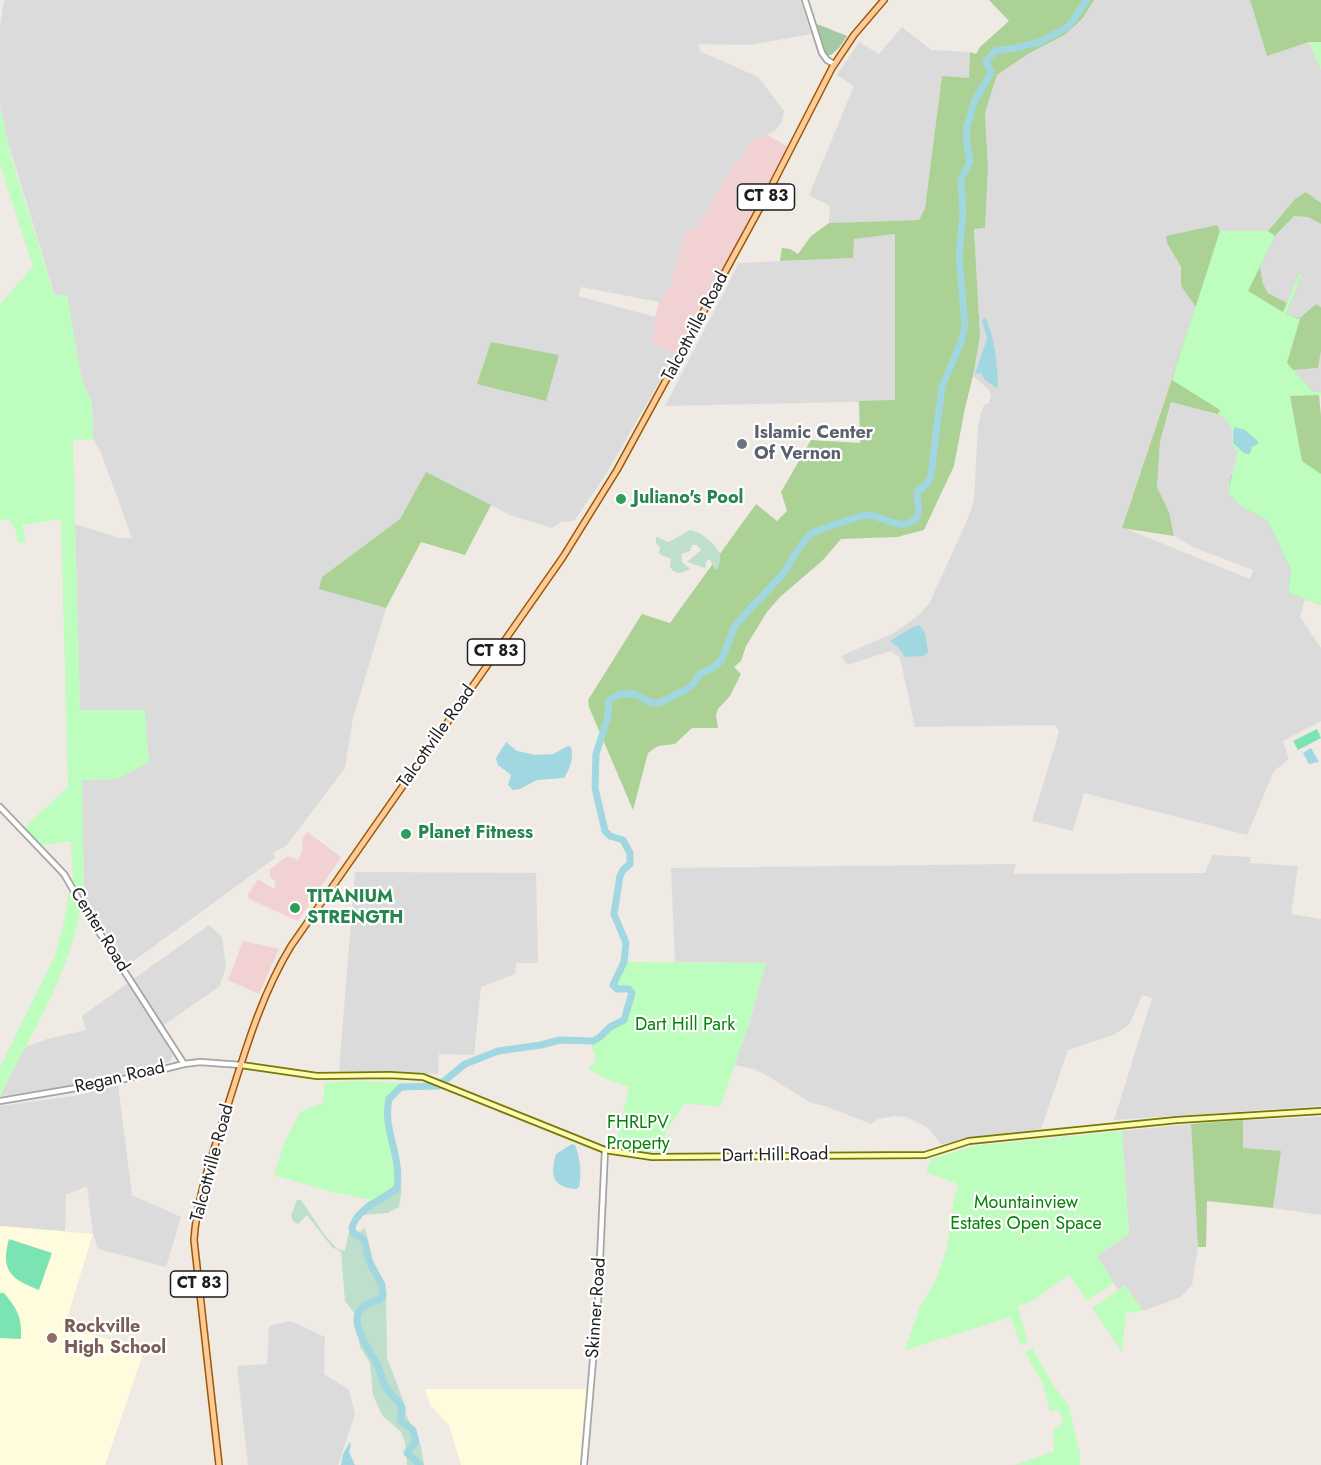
<!DOCTYPE html>
<style>
body{margin:0}
canvas{display:block;background:#efeae3}
</style>
<canvas width="1321" height="1465"></canvas>
<script>
const c = document.querySelector('canvas').getContext('2d');
c.lineJoin = 'round';
function fill(path, color) { c.fillStyle = color; c.fill(path, 'evenodd'); }
function stroke(path, color, width, dash) { c.strokeStyle = color; c.lineWidth = width; c.lineCap = dash ? 'butt' : 'round'; c.setLineDash(dash || []); c.stroke(path); }
function label(font, color, halo, rows, align = 'center') {
  c.font = font + ' Jost,sans-serif'; c.lineWidth = 4.5; c.setLineDash([]); c.textBaseline = 'middle'; c.strokeStyle = halo; c.fillStyle = color; for (const [text, x, y, turn = 0] of rows) {
    c.save(); c.translate(x, y); c.rotate((+turn || 0) * Math.PI / 180); c.textAlign = isNaN(turn) ? turn : align; if (halo) c.strokeText(text, 0, 0); c.fillText(text, 0, 0); c.restore();
  }
}
fill(new Path2D(`
 M4 0H800L811 34 749 45 699 44 700 51 758 77 784 111 782 122 775 131 752 142 726 178 696 230H686L671 285 659 302 581 287 578 296 655 317 654 326 656 328 651 343 676 353 605 476 574 521 561 522 552 528 510 515 426 473 400 519 322 577 320 589 386 608 353 718 345 768 286 846 273 853 275 858 128 965 84 900 82 780 118 779 145 710H80L75 524 119 538H132L101 453 93 439 92 403 82 381 67 296H55L5 132 0 105V25Z
 M1094 0H1250L1267 55 1309 42 1321 70V203L1306 192 1295 199 1268 231H1220L1167 243 1181 267V286L1196 307 1122 527 1250 579 1253 570 1195 548 1174 536 1169 512 1157 487 1160 442 1172 401 1218 414 1229 420 1234 430 1232 444 1238 451 1228 492 1238 504 1268 521 1292 570 1288 592 1305 599 1300 617 1321 648V721L1283 741 1289 759 1274 771 1247 835 1084 793 1073 831 1032 821 1059 732 1055 725 915 727 900 658 891 651 847 665 841 656 894 633 919 615 930 602 968 518 974 500 978 426 981 412 984 405 989 403 991 395 988 389 973 376 980 336 974 229 985 228 988 167 985 113 997 75 1028 54 1066 34 1083 18Z
 M902 27 931 50 970 52 969 78 942 77 925 208 919 220 829 223 830 206 809 195 854 86 837 75 859 42 879 54Z
 M1297 215 1308 217 1321 224V307L1316 304 1300 319 1286 314 1302 275 1300 273 1287 304 1268 293 1263 284 1260 267 1275 236 1294 216Z
 M895 234V401L665 406 739 263 853 258 854 239Z
 M1321 351V392H1313L1293 370 1318 368Z
 M1212 855 1251 857 1250 863 1298 866 1291 914 1321 919V1106L1114 1120 1152 998 1142 995 1129 1025 1113 1035 1068 1050 1041 1129 941 1144 927 1127 906 1117 894 1116 878 1119 871 1124 825 1106 811 1103 768 1076 754 1069 734 1065 749 1024 766 963 675 962 671 868 1016 864 1013 874 1205 873Z
 M355 872 536 873 538 963H516L515 974 481 987 474 1055 439 1054 438 1074 339 1071Z
 M209 925 222 937 226 966 220 986 158 1029 173 1056 169 1062 78 1086 0 1096 24 1048 47 1039 86 1030 82 1016Z
 M118 1085 132 1195 181 1217 166 1267 98 1249 93 1234 87 1186 66 1195 65 1231 0 1226V1106L74 1096Z
 M1321 1117V1215L1273 1208 1280 1151 1243 1149V1120Z
 M1191 1124 1198 1247 1192 1285 1181 1297 1143 1311 1125 1285 1118 1290 1096 1256 1129 1234 1122 1131Z
 M290 1321 325 1337 324 1374 349 1390 355 1414 338 1465H248L237 1366 267 1364 269 1326Z`), '#dcdbdb');
fill(new Path2D(`
 M767 135 789 147 676 353 651 343 656 328 654 326 655 317 659 302 671 285 686 230H696L726 178 752 142Z
 M307 832 341 857 298 921 249 899 248 894 258 879 274 889 276 882 270 877V869L288 856 298 860 303 850 302 839Z
 M243 941 279 949 259 994 228 980Z`), '#f2d1d2');
fill(new Path2D(`
 M0 1226 93 1234 64 1328 145 1348 105 1465H0Z
 M425 1389H587L580 1465H461L449 1425 430 1405Z`), '#fffcdd');
fill(new Path2D(`
 M989 0H1094L1083 18 1066 34 1028 54 997 75 985 113 988 167 985 228 974 229 980 336 973 376 965 408 954 466 924 530 897 537 841 539 823 560 780 597 767 612 746 646 741 661 734 667 741 674 730 696 718 709 716 715 718 728H692L675 744 658 746 648 753 633 810 589 707 588 700 642 614 670 623 756 504 777 521 787 511 781 492 811 440 860 443 859 401 895 400V234L854 239 853 258 780 261 782 248 790 249 798 254 811 236 829 223 919 220 925 208 942 76 969 78 970 52 976 54 980 47 1009 21Z
 M1250 0H1321V42H1309L1267 56Z
 M1306 192 1321 203V224L1308 217 1294 216 1275 236 1260 267 1263 284 1268 293 1287 303 1300 272 1302 275 1286 314 1300 318 1316 304 1321 307V351L1318 368 1293 370 1313 392H1321V395H1319L1321 416V605L1288 592 1291 570 1268 521 1238 504 1228 492 1231 476 1246 456 1229 420 1218 414 1171 402 1160 442 1157 487 1169 512 1174 536 1122 528 1196 307 1181 286V267L1167 243 1166 236 1217 225 1220 231H1268L1295 199Z
 M491 342 559 355 546 401 477 384Z
 M426 472 491 505 465 555 421 542 386 608 319 589 322 577 400 519Z
 M1243 1120V1148L1281 1151 1273 1208 1207 1201 1206 1247H1198L1191 1124Z`), '#acd195');
fill(new Path2D(`
 M690 530C700 531 716 544 720 554 721 559 719 564 718 569H715L710 560H707L705 568 687 562 701 550 697 545H692L690 551 681 554 682 562 690 569C682 573 676 576 670 567L671 559 659 554 660 547 656 543V537L669 542Z
 M398 1185 402 1188 399 1207 388 1213 362 1215 355 1226V1230L360 1232 364 1228 366 1232 373 1260 386 1291 387 1358 405 1405 406 1415 421 1446 424 1465H407L405 1442 401 1432 382 1415 373 1395 370 1363 360 1347 355 1314 345 1301 341 1252 332 1247 307 1215 298 1224 293 1221 291 1216 297 1200H301L324 1234 337 1249 345 1251 350 1227 366 1203Z`), '#bfdfcd');
fill(new Path2D(`
 M817 24 847 36 839 48 831 55H826Z`), '#a3caa5');
fill(new Path2D(`
 M1309 42H1321V70Z
 M0 105 11 156 54 295H67L82 381 92 403 93 439 73 440 80 710H145L149 762 118 779 82 780 84 900 73 882 71 841 41 846 24 828 68 787 61 519 22 525 26 542 18 543 15 529 9 520H0V304L33 267 0 165Z
 M1220 231H1268L1275 236 1248 291 1283 312 1300 272 1302 275 1286 314 1300 319 1287 363 1313 392H1321V395L1290 396 1302 461 1321 474V605L1288 592 1291 570 1268 521 1238 504 1228 492 1238 451 1232 444C1234 428 1231 422 1218 414L1220 410 1172 380Z
 M69 892 80 910C69 976 30 1036 0 1096V1067L54 958 63 927Z
 M624 962 766 963 749 1024 720 1107 685 1103 666 1131 663 1154 635 1153 615 1150 629 1087 606 1079 589 1069V1065H594C599 1057 591 1050 592 1042L600 1037 612 1026 623 1022 626 1016 632 992 628 989 616 988 613 984Z
 M353 1081 405 1083 425 1086 401 1087 389 1099V1132L396 1150 397 1185 395 1190 377 1201 328 1191 274 1175 284 1144 300 1112 323 1103 325 1083Z
 M1122 1131 1129 1234 1097 1256 1114 1283 1087 1301 1069 1275 1029 1303 1017 1306 1028 1341 1021 1346 1011 1317 905 1350 919 1309 936 1280 947 1248 954 1199 958 1184 926 1172 931 1159 974 1146Z
 M1125 1285 1143 1311 1126 1313 1122 1352 1092 1308Z
 M1032 1348 1053 1385 1068 1404 1080 1454V1465H1015L1054 1452 1053 1428 1059 1427 1063 1422 1061 1413 1056 1410 1050 1411 1043 1384 1025 1352Z`), '#bdfdbd');
fill(new Path2D(`
 M1317 729 1321 738 1298 750 1293 741Z
 M9 1239 52 1253 39 1290C11 1279 0 1271 9 1239Z
 M0 1293H4C18 1310 22 1317 21 1339L0 1338Z`), '#7ce4b3');
fill(new Path2D(`
 M985 317C995 337 997 362 998 385L997 388 985 380 981 373 975 374 987 339 982 320Z
 M1234 427 1245 430 1258 441V444L1252 447 1250 454H1245L1233 443Z
 M919 625 925 633 928 652 924 656 905 657 898 647 890 641 913 627Z
 M506 742 517 751 536 755 553 754 568 746 571 747C574 757 570 769 564 778L537 780 520 789 513 790 508 785 511 775 498 765 496 758Z
 M1311 748 1319 762 1309 764 1303 753Z
 M572 1144 575 1145C580 1156 582 1175 579 1187L576 1189C552 1187 550 1175 556 1154Z
 M350 1442 351 1445 349 1452 355 1465H341L343 1454Z`), '#a1d7e0');
stroke(new Path2D(`
 M420 1465 407 1453 416 1442 413 1430 400 1420 402 1408C397 1399 389 1393 384 1384 381 1377 380 1369 376 1362 363 1340 339 1307 380 1300L383 1295 382 1285 369 1261 364 1240 353 1233 352 1228C357 1208 383 1200 397 1188 402 1155 382 1129 389 1099L401 1087 438 1086 465 1064 498 1051 541 1045 560 1040 593 1041 600 1037 610 1027 624 1020 632 993 629 989H617L613 985 624 962 626 943 614 914 620 876 623 870 630 864V853L623 840 610 836 605 831 595 788 596 754 608 717 609 700 620 694H635L652 703H659L685 690 692 685 700 674 714 667 721 661 735 626C750 607 769 591 784 572 793 560 800 542 812 533 821 529 861 515 870 515 883 517 903 532 915 519 922 511 916 502 917 492L928 483 931 474 942 387 961 342 965 325 959 256 963 212 961 180 970 161 966 139 967 127 974 102 991 73 986 61 995 51 1015 48 1040 42 1069 26 1087 0`), '#a1d7e0', 7);
const tertiary = new Path2D(`
 M805 0 822 53 827 60 834 64
 M0 807 64 874 85 910 184 1064
 M0 1101 112 1082 184 1064 200 1062 241 1065
 M584 1465 598 1302 605 1150`);
const secondary = new Path2D(`
 M241 1065 317 1076 390 1075 423 1077 605 1150 652 1157 925 1155 969 1141 1177 1120 1321 1111`);
const primary = new Path2D(`
 M219 1465 194 1240C197 1195 213 1154 226 1111 244 1055 260 997 291 946L563 557 617 470 767 195 832 68 854 35 884 0`);
stroke(tertiary, '#a5a5a5', 8);
stroke(secondary, '#767a00', 8);
stroke(primary, '#985900', 8);
stroke(tertiary, '#fff', 4.5);
stroke(secondary, '#fdfbb3', 4.5);
stroke(primary, '#ffca99', 5);
for (const [x, y, r, color] of [
 [742,444,6,"#6b7280"],
 [621,499,6,"#2e9e5b"],
 [406,834,6,"#2e9e5b"],
 [295,908,6,"#2e9e5b"],
 [52,1338,6,"#8d6e63"]
]) { const dot = new Path2D(); dot.arc(x, y, r, 0, 2 * Math.PI); c.fillStyle = color; c.fill(dot); stroke(dot, '#fff', 2); }
for (const [x, y, w] of [
 [766,197,57],
 [496,652,57],
 [199,1284,57]
]) { const box = new Path2D(); box.roundRect(x - w / 2, y - 13, w, 26, 4.5); c.fillStyle = '#fff'; c.fill(box); stroke(box, '#1e1e1e', 1.5); }
label('bold 16px', '#1e1e1e', null, [
 ["CT 83",766,197],
 ["CT 83",496,652],
 ["CT 83",199,1284]
]);
label('18px', '#1e1e1e', '#fff', [
 ["Talcottville Road",696,327,-62],
 ["Talcottville Road",437,737,-55],
 ["Center Road",99,930,58],
 ["Regan Road",120,1078,-13],
 ["Dart Hill Road",775,1156,-1],
 ["Talcottville Road",213,1163,-75],
 ["Skinner Road",597,1308,-86]
]);
label('bold 18px', '#5b616d', '#fff', [
 ["Islamic Center",754,434],
 ["Of Vernon",754,455]
], 'left');
label('bold 18px', '#27864d', '#fff', [
 ["Juliano's Pool",633,499],
 ["Planet Fitness",418,834],
 ["TITANIUM",307,898],
 ["STRENGTH",307,919]
], 'left');
label('18px', '#058305', '#fff', [
 ["Dart Hill Park",685,1026],
 ["FHRLPV",638,1124],
 ["Property",638,1145],
 ["Mountainview",1026,1204],
 ["Estates Open Space",1026,1225]
]);
label('bold 18px', '#785e54', '#fff', [
 ["Rockville",64,1328],
 ["High School",64,1349]
], 'left');
</script>
